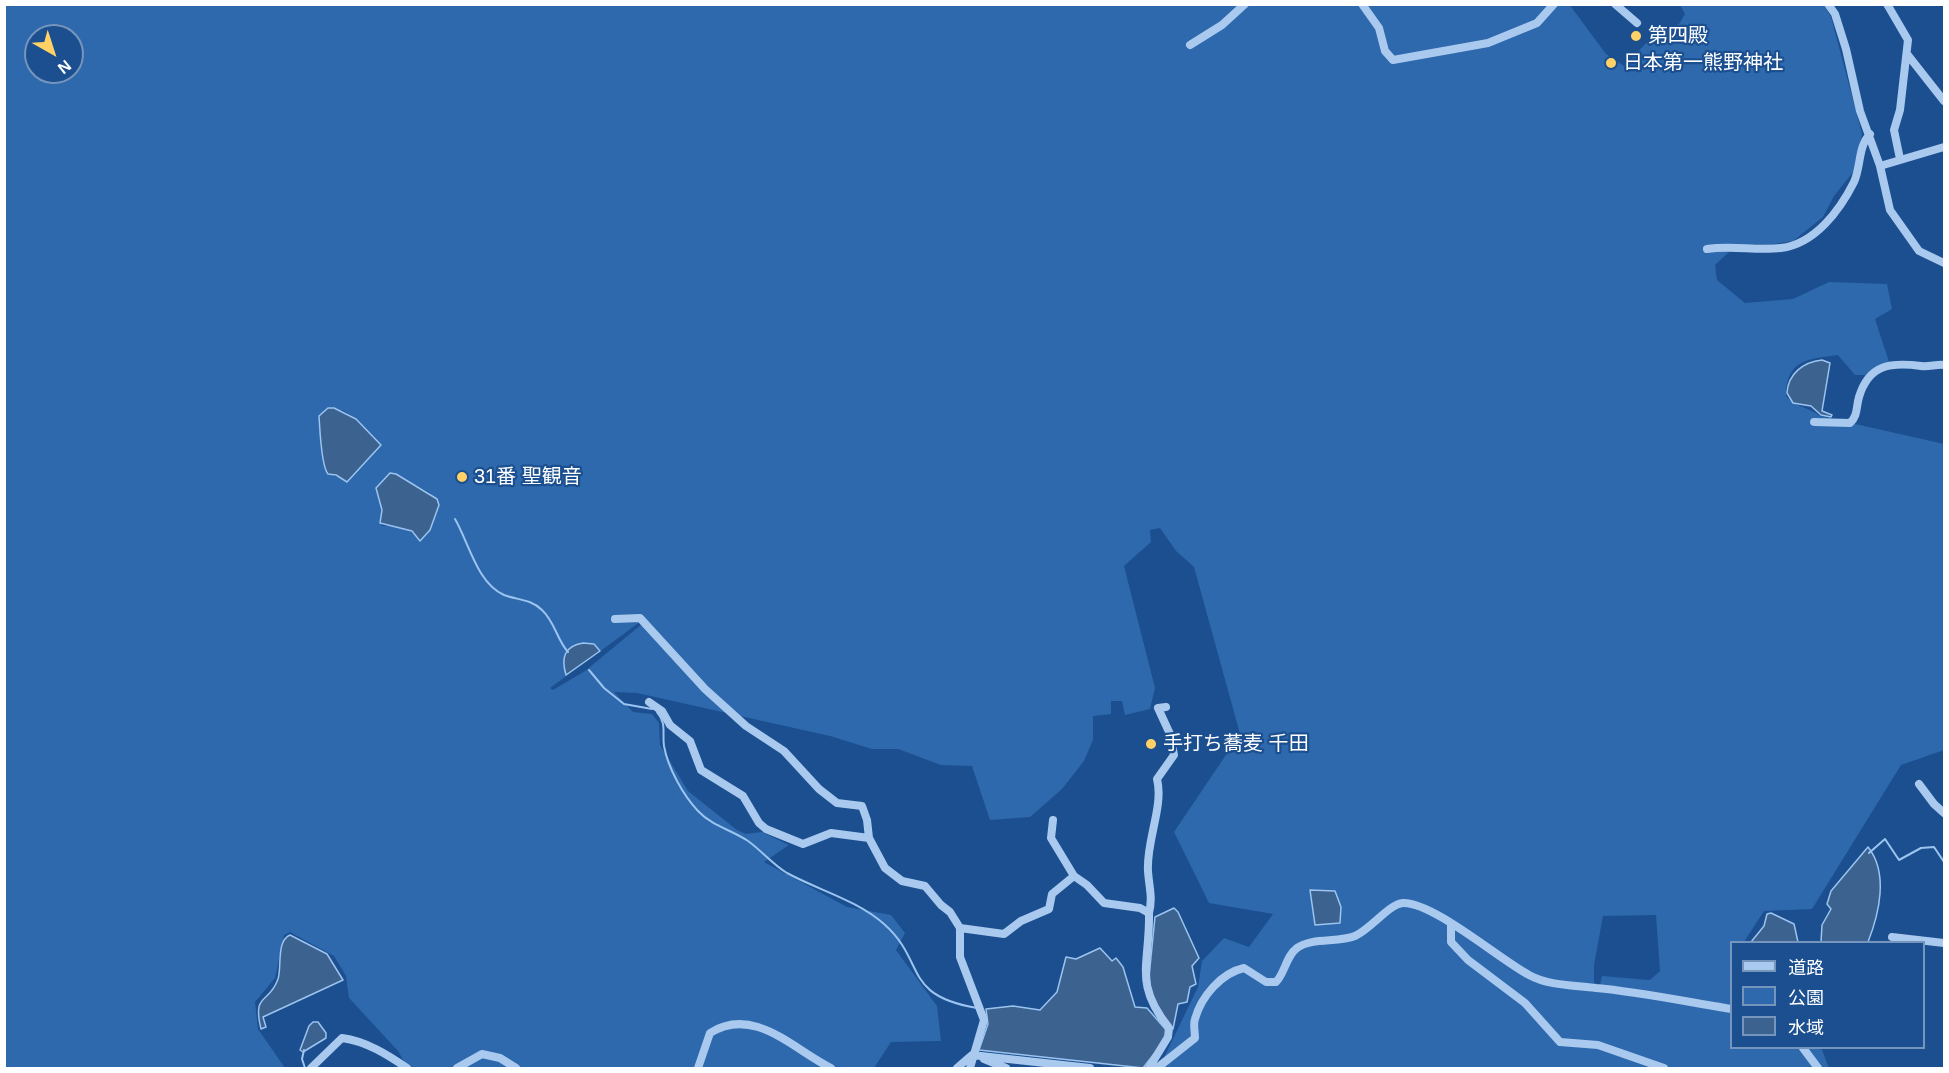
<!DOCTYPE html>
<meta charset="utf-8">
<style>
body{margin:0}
#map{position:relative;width:1949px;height:1073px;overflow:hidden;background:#1b4f8f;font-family:Arial,"Noto Sans JP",sans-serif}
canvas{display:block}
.frame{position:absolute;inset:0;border:6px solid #fff;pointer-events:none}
.legend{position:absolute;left:1730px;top:941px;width:195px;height:108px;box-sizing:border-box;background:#1b4f8f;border:2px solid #7695bc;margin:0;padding:8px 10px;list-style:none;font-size:18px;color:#fff}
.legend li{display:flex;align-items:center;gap:12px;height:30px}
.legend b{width:30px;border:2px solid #7695bc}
.north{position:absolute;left:24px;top:24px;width:60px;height:60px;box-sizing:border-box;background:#1b4f8f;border:2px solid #7695bc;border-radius:50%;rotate:141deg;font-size:16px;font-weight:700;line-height:24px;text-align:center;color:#fff}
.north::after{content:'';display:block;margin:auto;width:21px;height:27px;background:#ffd166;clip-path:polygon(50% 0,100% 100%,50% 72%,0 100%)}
</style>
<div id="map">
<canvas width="1949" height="1073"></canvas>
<div class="frame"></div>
<ul class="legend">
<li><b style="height:8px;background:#a9c9ee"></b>道路</li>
<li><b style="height:16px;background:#2e69ad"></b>公園</li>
<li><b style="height:16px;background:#3c6290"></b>水域</li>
</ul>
<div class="north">N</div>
</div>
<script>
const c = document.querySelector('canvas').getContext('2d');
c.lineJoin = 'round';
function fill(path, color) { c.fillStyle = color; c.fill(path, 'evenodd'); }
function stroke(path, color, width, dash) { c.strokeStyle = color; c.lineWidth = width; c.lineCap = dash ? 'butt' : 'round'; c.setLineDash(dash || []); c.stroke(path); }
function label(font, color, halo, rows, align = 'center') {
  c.font = font + ' Arial,"Noto Sans JP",sans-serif'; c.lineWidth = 4.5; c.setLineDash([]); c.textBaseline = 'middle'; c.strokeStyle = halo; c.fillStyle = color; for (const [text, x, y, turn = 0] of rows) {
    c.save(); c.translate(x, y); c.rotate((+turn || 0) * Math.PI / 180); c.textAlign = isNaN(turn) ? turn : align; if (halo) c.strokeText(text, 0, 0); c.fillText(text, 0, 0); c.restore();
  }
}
fill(new Path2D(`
 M1569 4 1606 54 1624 66 1656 33 1679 24 1685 14 1680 5H1824L1831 17 1862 134 1854 171 1834 196 1823 217 1793 241 1730 251 1715 265 1717 280 1745 303 1793 299 1829 282 1887 284 1892 309 1875 319 1889 362 1866 375H1855L1838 355C1809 359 1786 359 1786 396 1794 407 1807 406 1820 416L1944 444V750L1901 765 1812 909 1764 911 1744 942H1732V1048H1818L1822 1050 1829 1068H1159L1198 987 1202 961 1224 938 1249 947 1273 914 1209 903 1174 832 1240 734 1194 567 1176 551 1160 528 1150 530 1151 542 1124 566 1155 688 1150 709 1125 715 1122 701H1111V714L1093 716V740L1084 761 1062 789 1030 817 990 820 972 766 941 765 898 749H872L830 736 637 693 614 692 633 712 652 714 659 723 660 745 688 791 737 830 746 834 762 832 789 845 764 862 847 907 891 915 905 933 896 950 937 1006 941 1041 891 1042 874 1068H408L398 1051 349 998 346 976 334 956 290 932 284 935 275 978 255 1002 258 1029 285 1068H5V5ZM36 36H72V72H36ZM342 410 356 418 381 445 347 482C341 478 336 477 330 474 319 469 323 433 319 420ZM396 474 430 493 439 505 430 530 417 538C409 526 397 526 382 526L380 523 382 510 377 493ZM640 622 642 624 585 671 553 690 550 688ZM1656 915 1660 971 1650 980 1602 976 1600 985 1594 983V965L1603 916Z`), '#2e69ad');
const water = new Path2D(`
 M1822 360 1830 363 1822 411 1832 415 1831 417 1821 415 1811 406 1793 403 1787 393C1788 374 1803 362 1822 360Z
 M334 408 356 419 381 445 347 482 336 475 328 474C321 466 320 430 319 416L328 408Z
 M390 473 396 474 437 499 439 505 430 530 420 541 412 531 380 523 382 510 376 488Z
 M583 643 594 644 600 651 566 675C561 658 564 646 583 643Z
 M1868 847C1889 873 1879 914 1868 942H1821L1822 925 1831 909 1827 904 1831 891Z
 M1310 890 1335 891 1341 907 1340 923 1315 925Z
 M1174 908 1178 912 1199 958 1192 966 1196 984 1190 987 1187 1002 1178 1004 1173 1029 1152 1001 1149 977 1155 917Z
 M1771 913 1794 924 1798 942H1751L1764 926 1767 914Z
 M290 935 327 954 343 980 263 1017 266 1027 261 1029C252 992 269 1005 278 979 282 967 276 941 290 935Z
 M1100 948 1112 961 1116 958 1123 967 1135 1007 1147 1008 1167 1031 1164 1041 1143 1068 979 1050 988 1024 986 1009 1013 1006 1040 1010 1057 992 1066 957 1076 959Z
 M313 1022H318L326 1033V1038L303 1052 300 1050 309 1026Z`);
fill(water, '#3c6290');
stroke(water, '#9cc4f0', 1.5);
stroke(new Path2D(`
 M455 519C469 543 477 583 504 595 517 600 531 599 542 610 555 622 557 640 568 652
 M589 670 604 688 624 704 652 709
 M657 712C667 724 662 732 664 746 668 768 683 795 698 811 712 826 732 830 748 841 762 851 772 864 787 873 818 890 857 900 884 924 927 962 901 995 977 1008
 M1869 853 1885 839 1899 860 1921 848 1934 847 1944 862
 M304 1050 302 1059 305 1068`), '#9cc4f0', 2);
stroke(new Path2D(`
 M1362 4 1379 28 1385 51 1393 60 1488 43 1537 23 1554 4
 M1615 4 1637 23
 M1828 4 1835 14 1846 49 1860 111 1880 166 1890 210 1919 251 1944 263
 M1887 4 1908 40 1900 110 1894 130 1900 159
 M1190 45 1222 25 1245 4
 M1907 54 1944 101
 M1880 166 1944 147
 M1707 249C1732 245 1756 251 1781 248 1815 244 1840 210 1854 182 1861 167 1858 146 1870 134
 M1814 422 1850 423C1858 416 1856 407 1859 397 1869 364 1891 362 1921 366 1929 367 1937 364 1944 365
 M615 619 640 618 705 689 746 726 784 751 819 789 837 803 862 806 867 820 869 838 885 868 902 881 925 886 941 905 950 912 960 928V957L984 1020 970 1068
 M649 702 662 711 670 725 690 741 701 770 743 796 759 823 766 829 803 844 831 833 869 838
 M1919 784 1934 804 1944 813
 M1053 820 1051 838 1074 876
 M1149 913C1153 897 1149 887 1148 871 1146 841 1164 806 1157 779L1174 755 1170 734 1158 708 1166 707
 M1451 925V942L1468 960 1525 1003 1560 1042 1598 1045 1664 1068
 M960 928 1004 934 1021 921 1049 909 1052 894 1074 876 1087 885 1104 903 1140 908 1149 913C1150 965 1133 983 1169 1028L1168 1037 1149 1068
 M1892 937 1944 943
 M1803 1048 1818 1068
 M984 1059 1006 1068
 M311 1068 342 1038C366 1041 388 1055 407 1068
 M457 1068 482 1054 500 1058 516 1068
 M698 1068 710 1033C754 1005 794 1050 831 1068
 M957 1068 972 1055 1090 1068
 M1157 1068 1195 1038C1195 1032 1193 1024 1195 1019 1201 997 1221 973 1244 968L1266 982H1276C1285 973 1286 956 1297 948 1312 937 1338 943 1355 936 1371 929 1389 904 1403 903 1433 902 1499 959 1529 975 1549 986 1574 985 1596 988 1641 992 1687 1002 1732 1009`), '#a9c9ee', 8);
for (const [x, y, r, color] of [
 [1636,36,6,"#ffd166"],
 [1611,63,6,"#ffd166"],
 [462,477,6,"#ffd166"],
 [1151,744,6,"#ffd166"]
]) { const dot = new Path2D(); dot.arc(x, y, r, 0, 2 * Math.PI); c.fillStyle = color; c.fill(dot); stroke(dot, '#1b4f8f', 2); }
label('20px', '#fff', '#1b4f8f', [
 ["第四殿",1648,36],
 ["日本第一熊野神社",1623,63],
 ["31番 聖観音",474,477],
 ["手打ち蕎麦 千田",1163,744]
], 'left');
</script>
